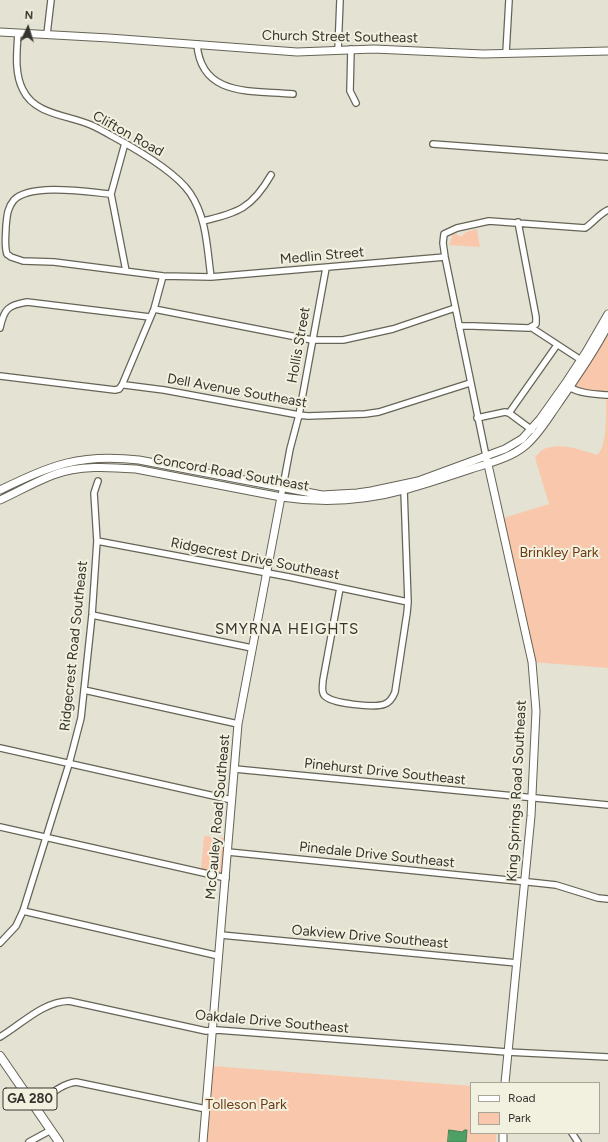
<!DOCTYPE html>
<style>
body{margin:0}
#map{position:relative;width:608px;height:1142px;overflow:hidden;background:#e4e2d2;font-family:Figtree,sans-serif}
canvas{display:block}
.legend{position:absolute;left:470px;top:1082px;width:130px;height:52px;box-sizing:border-box;background:#f2f0df;border:1px solid #a6a598;margin:0;padding:5px 7px;list-style:none;font-size:12px;color:#35342e}
.legend li{display:flex;align-items:center;gap:8px;height:20px}
.legend b{width:20px;border:1px solid #a6a598}
.north{position:absolute;left:8px;top:8px;width:40px;height:40px;-webkit-text-stroke:3px #f2f0df;paint-order:stroke;rotate:4deg;font-size:11px;font-weight:700;line-height:16px;text-align:center;color:#35342e}
.north::after{content:'';display:block;margin:auto;width:14px;height:18px;background:#35342e;clip-path:polygon(50% 0,100% 100%,50% 72%,0 100%)}
</style>
<div id="map">
<canvas width="608" height="1142"></canvas>
<ul class="legend">
<li><b style="height:5px;background:#fff"></b>Road</li>
<li><b style="height:11px;background:#f9c8ac"></b>Park</li>
</ul>
<div class="north">N</div>
</div>
<script>
const c = document.querySelector('canvas').getContext('2d');
c.lineJoin = 'round';
function fill(path, color) { c.fillStyle = color; c.fill(path, 'evenodd'); }
function stroke(path, color, width, dash) { c.strokeStyle = color; c.lineWidth = width; c.lineCap = dash ? 'butt' : 'round'; c.setLineDash(dash || []); c.stroke(path); }
function label(font, color, halo, rows, align = 'center') {
  c.font = font + ' Figtree,sans-serif'; c.lineWidth = 4; c.setLineDash([]); c.textBaseline = 'middle'; c.strokeStyle = halo; c.fillStyle = color; for (const [text, x, y, turn = 0] of rows) {
    c.save(); c.translate(x, y); c.rotate((+turn || 0) * Math.PI / 180); c.textAlign = isNaN(turn) ? turn : align; if (halo) c.strokeText(text, 0, 0); c.fillText(text, 0, 0); c.restore();
  }
}
fill(new Path2D(`
 M477 229 480 247 449 245 453 234H457L459 236H462L466 232Z
 M608 315V668L532 662 500 519 549 504 535 458C537 455 540 451 544 449 561 442 581 450 597 455 608 447 606 409 606 395L567 386Z
 M204 836 227 838 222 874 201 870Z
 M213 1066 471 1086V1133H496V1142H207Z`), '#f9c8ac');
const water = new Path2D(`
 M449 1130 463 1132 464 1130H467L466 1142H448Z`);
fill(water, '#4fa065');
stroke(water, '#478054', 1);
const street = new Path2D(`
 M18 33C17 51 14 73 23 90 35 115 68 115 91 125 98 128 105 132 112 136 136 149 175 171 190 193 207 218 207 249 211 277
 M47 34 51 0
 M197 44C201 98 253 90 293 94
 M351 49 350 91 356 103
 M338 50 340 0
 M506 53 509 0
 M125 143 111 194 126 271
 M433 144 608 157
 M203 221C238 213 252 208 271 175
 M7 254 11 257 23 261 54 262 163 276 211 277 445 257
 M7 254C4 246 6 234 6 226 7 217 7 208 14 200 31 183 88 192 111 194
 M154 309 312 340H343L393 329 455 308
 M459 326H473L529 328 536 324V317L518 222
 M0 328C4 309 8 305 27 302L150 317
 M532 328 581 360
 M0 376 115 390 119 389 122 385H125L164 390 299 415 308 416 365 414 379 412 470 383
 M122 385 154 309 163 276
 M569 387C581 394 595 394 608 395
 M509 413 557 345
 M477 418 505 412 509 413 532 430
 M486 456 445 257 443 243 444 234 457 228 489 221 585 228C593 223 599 214 608 210
 M281 497 290 449 299 415 326 268
 M97 541 289 577 408 602
 M340 588 323 680C323 684 321 691 324 695 331 704 375 708 385 704 390 702 393 697 395 692L407 613 408 602 404 490
 M92 615 252 648
 M84 690 238 724
 M0 748 232 800
 M235 769 608 805
 M0 827 226 878
 M228 852 538 883 556 885 598 898 608 899
 M23 911 219 956
 M221 935 517 963
 M0 943 16 926 23 911 69 764 81 718 92 615 97 541 94 493 98 481
 M0 1037C22 1024 42 1002 69 1001L206 1031 217 1030 507 1052 608 1057
 M35 1106C48 1097 60 1084 76 1082L206 1109
 M572 1133 578 1142
 M29 1142 51 1130`);
const secondary = new Path2D(`
 M0 32 109 38 297 52 374 49 483 54 608 51
 M487 460 532 662 536 711 531 816 505 1083
 M0 490C52 465 80 453 139 460L322 495 357 493 371 491 418 481 505 449 522 439 540 419 567 381 586 352 608 314
 M0 500C17 492 35 482 53 475 79 465 109 467 136 469L281 497C321 503 364 501 404 490 427 484 449 476 471 469 489 463 511 458 526 445 539 434 548 418 558 404 575 379 594 353 608 325
 M503 1133V1142
 M203 1142 238 724 281 497`);
const primary = new Path2D(`
 M0 1056 59 1142`);
stroke(street, '#666456', 8);
stroke(secondary, '#666456', 9);
stroke(primary, '#666456', 10);
stroke(street, '#fff', 5.5);
stroke(secondary, '#fff', 7);
stroke(primary, '#fff', 8);
for (const [x, y, w] of [
 [30,1099,54]
]) { const box = new Path2D(); box.roundRect(x - w / 2, y - 11, w, 22, 3); c.fillStyle = '#f2f0df'; c.fill(box); stroke(box, '#35342e', 1); }
label('bold 13px', '#35342e', null, [
 ["GA 280",30,1099]
]);
label('14px', '#35342e', '#f2f0df', [
 ["Church Street Southeast",340,37,1],
 ["Clifton Road",128,134,29],
 ["Medlin Street",322,256,-5],
 ["Hollis Street",299,345,-80],
 ["Dell Avenue Southeast",237,391,10],
 ["Concord Road Southeast",231,473,10],
 ["Ridgecrest Drive Southeast",255,559,11],
 ["Ridgecrest Road Southeast",74,646,-84],
 ["Pinehurst Drive Southeast",385,772,6],
 ["King Springs Road Southeast",517,791,-87],
 ["McCauley Road Southeast",218,817,-85],
 ["Pinedale Drive Southeast",377,855,6],
 ["Oakview Drive Southeast",370,937,5],
 ["Oakdale Drive Southeast",272,1022,5]
]);
label('14px', '#6d3813', '#f2f0df', [
 ["Brinkley Park",559,553],
 ["Tolleson Park",246,1105]
]);
c.letterSpacing = '1px';
label('15px', '#35342e', '#f2f0df', [
 ["SMYRNA HEIGHTS",287,630]
]);
c.letterSpacing = '0px';
</script>
